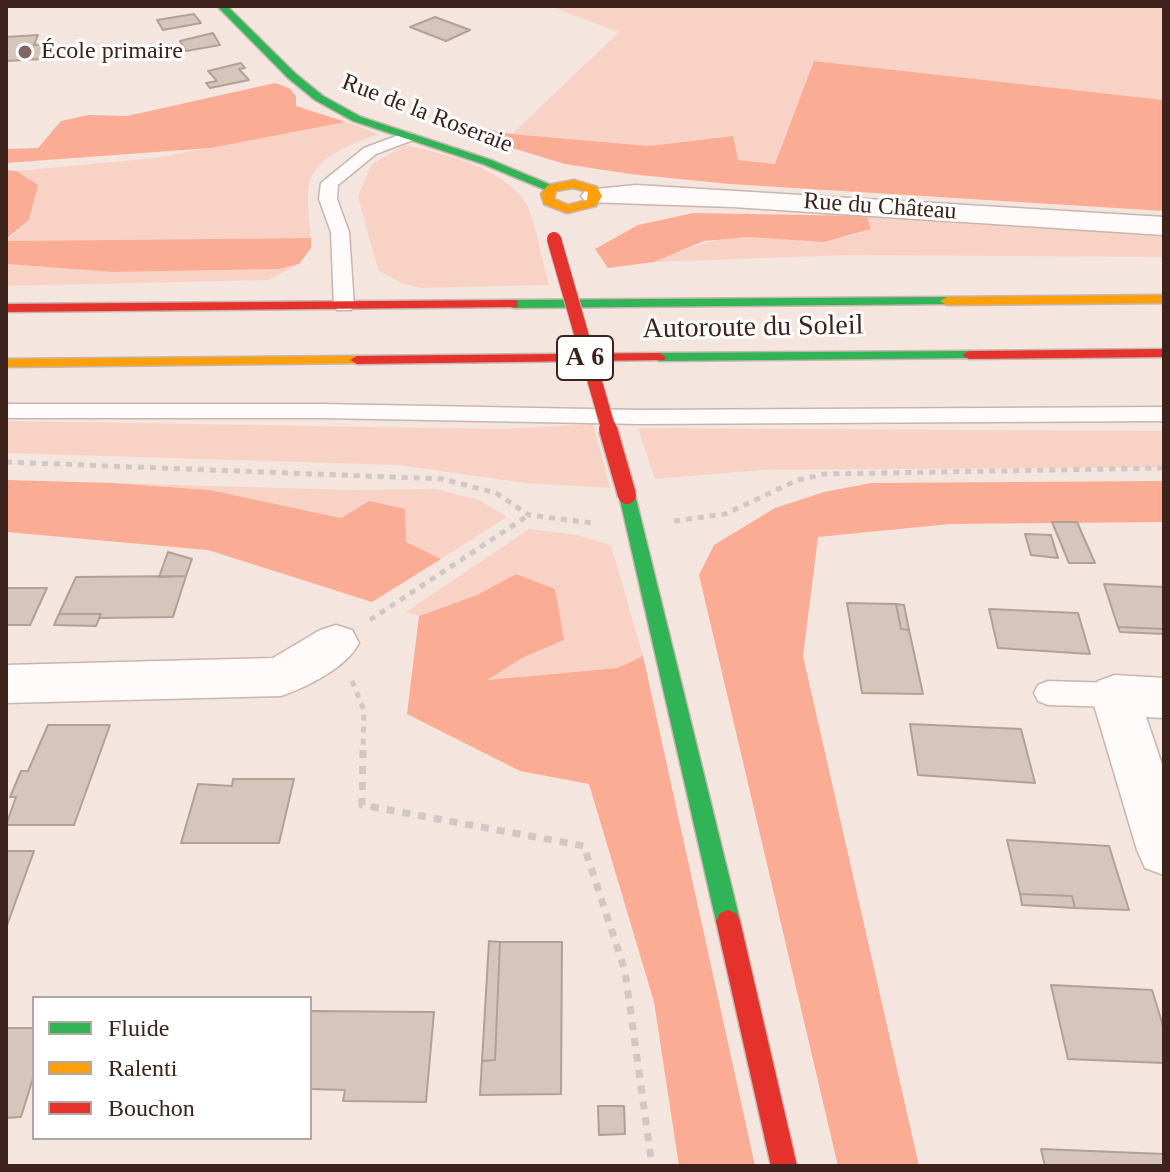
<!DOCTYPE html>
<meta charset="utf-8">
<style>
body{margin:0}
#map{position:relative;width:1170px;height:1172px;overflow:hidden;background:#f5e5df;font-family:"Times New Roman",serif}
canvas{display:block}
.frame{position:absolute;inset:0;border:8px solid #3d231b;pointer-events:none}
.legend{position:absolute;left:32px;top:996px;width:280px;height:144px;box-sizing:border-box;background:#fff;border:2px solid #b1a7a4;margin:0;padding:10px 14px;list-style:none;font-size:24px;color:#3d231b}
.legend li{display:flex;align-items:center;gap:16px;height:40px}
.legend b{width:40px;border:2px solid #b1a7a4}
</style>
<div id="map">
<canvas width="1170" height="1172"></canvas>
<div class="frame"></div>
<ul class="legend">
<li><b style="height:10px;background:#30b455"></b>Fluide</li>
<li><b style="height:10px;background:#ff9f0a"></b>Ralenti</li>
<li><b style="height:10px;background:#e5322d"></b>Bouchon</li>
</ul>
</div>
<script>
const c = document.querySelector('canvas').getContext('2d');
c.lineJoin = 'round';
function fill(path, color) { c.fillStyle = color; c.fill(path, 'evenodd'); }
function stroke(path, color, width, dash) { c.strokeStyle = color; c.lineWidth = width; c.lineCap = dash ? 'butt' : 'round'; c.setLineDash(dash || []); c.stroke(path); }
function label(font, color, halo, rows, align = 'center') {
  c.font = font + ' "Times New Roman",serif'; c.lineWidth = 6; c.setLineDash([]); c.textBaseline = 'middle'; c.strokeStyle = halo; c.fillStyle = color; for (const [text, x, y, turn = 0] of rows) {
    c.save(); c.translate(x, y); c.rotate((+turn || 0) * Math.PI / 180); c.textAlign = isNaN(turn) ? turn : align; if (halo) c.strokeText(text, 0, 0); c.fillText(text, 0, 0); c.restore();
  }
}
fill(new Path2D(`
 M549 6H1164V100L815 61 776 164 737 160 733 136 649 146 512 134 619 32Z
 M346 122 378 134C354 144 314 156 309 186 306 202 310 222 311 238L6 241 29 220 28 177 17 171 155 158Z
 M405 145C444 154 501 166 525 202 535 217 543 266 549 285L421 288 401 283 378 270 358 196 372 164Z
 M867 216 1164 235V257L849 255 654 262C686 249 714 237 749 237 793 237 827 247 871 229Z
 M6 264 113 272 279 269 299 264 268 280 6 286Z
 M6 421 503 429 593 424 610 488 525 483 399 465 6 453Z
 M638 428 1164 431V467L762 470 655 479Z
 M113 483 352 490 436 489 479 500 507 517 441 559 406 542 405 510 369 501 341 518 210 490Z
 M529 529 577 535 611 545 643 656 617 668 485 680 522 658 564 640 516 574 477 595 419 616 406 612Z`), '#f9d2c6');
fill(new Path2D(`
 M814 61 1164 100V211L730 184 630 174 565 164 486 140 439 120 512 134 649 146 733 136 738 160 775 164Z
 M275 83 289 88 296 96V106L346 122 210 148 6 163V149L38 148 61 121 88 115 127 116Z
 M6 170 17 171 38 185 29 220 6 239Z
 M693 213 867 216 871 229 824 242 748 237 704 241 654 262 608 268 595 249 638 225Z
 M311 238V248L299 264 279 269 113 272 6 264V241Z
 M6 480 113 483 210 490 341 518 369 501 405 509 406 542 441 559 372 602 208 550 6 532Z
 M1164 481V522L950 524 818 537 803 656 919 1166H838L699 575 714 545 775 508 824 492 871 483Z
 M516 574 555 589 564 640 522 658 487 680 617 668 643 656 755 1166H679L654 1002 589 784 520 771 407 714 419 616 477 595Z`), '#faad94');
const building = new Path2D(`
 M194 14 201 23 163 30 157 20Z
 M435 17 470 30 446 41 410 27Z
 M213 33 220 45 186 51 180 41Z
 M38 35 34 45 48 44 42 59 6 61V37Z
 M241 63 245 68 239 69 249 80 210 88 206 83 217 81 208 71Z
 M1052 522H1077L1095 563H1069Z
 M1025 534 1051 535 1058 558 1031 555Z
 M168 552 192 559 186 576 159 577Z
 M186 576 173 617 99 618 101 614H59L76 577Z
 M1104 584 1164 587V629L1118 627Z
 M6 588H47L30 625H6Z
 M847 603 896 604 901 629 909 630 923 694 862 693Z
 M896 604 904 605 909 630 901 629Z
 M989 609 1078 613 1090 654 998 648Z
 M59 614H101L96 626 54 625Z
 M1118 627 1164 629V634L1120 632Z
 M910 724 1021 729 1035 783 918 775Z
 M48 725H110L74 825H6L16 797H10L21 771H28Z
 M233 779H294L279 843H181L198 784 232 786Z
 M1007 840 1109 846 1129 910 1075 908 1072 896 1020 894Z
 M6 851H34L6 928Z
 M1020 894 1072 896 1075 908 1022 905Z
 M489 941 500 942 495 1060 482 1061Z
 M500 942H562L561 1094 480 1095 482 1061 495 1060Z
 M1051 985 1152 990 1164 1029V1063L1068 1059Z
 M310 1011 434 1012 426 1102 343 1101 345 1090 310 1089Z
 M6 1028H34V1075L21 1117 6 1118Z
 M598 1106H624L625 1134 599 1135Z
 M1041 1149 1164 1154V1166H1045Z`);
fill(building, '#d6c5ba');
stroke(building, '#b1a096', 2);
const lane = new Path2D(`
 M407 132 413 134V140L376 154 338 185 337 199 349 232 354 306 351 310H337L334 306 331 232 319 199 321 183 364 148Z
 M6 404H322L642 410 1164 407V421L642 424 322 418H6Z
 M1048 681 1115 683 1125 687 1129 695 1125 703 1115 707 1048 705 1038 701 1034 693 1038 685Z`);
const street = new Path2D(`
 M636 185 1164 217V235L733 207 586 202 581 196 586 190Z
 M336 625 352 630 359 643C346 668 307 687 281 696L6 703V665L273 658 320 630Z
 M1115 675 1164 678V718L1146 717 1164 770V875L1145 868 1137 850 1091 695 1098 681Z`);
const fast = new Path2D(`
 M217 6H227L296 74 323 96 361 117 491 160 558 188 548 191 483 164 353 121 315 100 288 78Z
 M947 297 952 298V304L513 308 506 304 513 300Z
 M969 351 974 352V358L659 361 652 357 659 353Z
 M627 489 635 495 740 921 736 929 728 932 720 929 716 921 619 495Z`);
const slow = new Path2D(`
 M574 180 597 187 602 196 596 206 567 213 544 204 541 194 548 185ZM573 188 588 192 587 200 568 205 554 199 556 191Z
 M1164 295V303L947 305 940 301 947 297Z
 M357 356 362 357V363L6 367V359Z`);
const jam = new Path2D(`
 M513 300 518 301V307L6 312V304Z
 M1164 349V357L969 359 962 355 969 351Z
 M659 353 666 357 664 360 357 364 350 360 357 356Z
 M728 910 736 913 740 921 797 1166H771L716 921 720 913Z`);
stroke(lane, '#c8b5ae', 3);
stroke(street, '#c8b5ae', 3);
stroke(fast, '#c8b5ae', 3);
stroke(slow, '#c8b5ae', 3);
stroke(jam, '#c8b5ae', 3);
stroke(new Path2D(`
 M6 462 443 479 496 493 529 515 592 523
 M674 521 725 514 798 480 825 474 1164 468
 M370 620 529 515
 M352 681 364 710 363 752`), '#cfc8c5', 5, [6, 6]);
stroke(new Path2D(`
 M363 750 362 805 584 846 625 971 652 1166`), '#cfc8c5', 7, [8, 8]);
fill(lane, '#fefbfa');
fill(street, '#fefbfa');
fill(fast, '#30b455');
fill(slow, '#ff9f0a');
fill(jam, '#e5322d');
const jamBridgeFar1 = new Path2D(`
 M554 239 609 431`);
const jamBridge = new Path2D(`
 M608 429 627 495`);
stroke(jamBridgeFar1, '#c8b5ae', 16, []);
stroke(jamBridge, '#c8b5ae', 21, []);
stroke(jamBridgeFar1, '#e5322d', 14);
stroke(jamBridge, '#e5322d', 18);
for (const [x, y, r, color] of [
 [25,52,8,"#7d6760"]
]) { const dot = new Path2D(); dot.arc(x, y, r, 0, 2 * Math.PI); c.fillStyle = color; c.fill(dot); stroke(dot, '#fff', 3); }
label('24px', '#3d231b', '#fff', [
 ["École primaire",41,52]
], 'left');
label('24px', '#3d231b', '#fff', [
 ["Rue de la Roseraie",427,114,21],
 ["Rue du Château",880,207,4]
]);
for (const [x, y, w] of [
 [585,358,56]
]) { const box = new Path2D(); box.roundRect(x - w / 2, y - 22, w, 44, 6); c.fillStyle = '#fff'; c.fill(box); stroke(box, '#3d231b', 2); }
label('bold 26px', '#3d231b', null, [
 ["A 6",585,358]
]);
label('28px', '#3d231b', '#fff', [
 ["Autoroute du Soleil",753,328,-1]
]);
</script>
